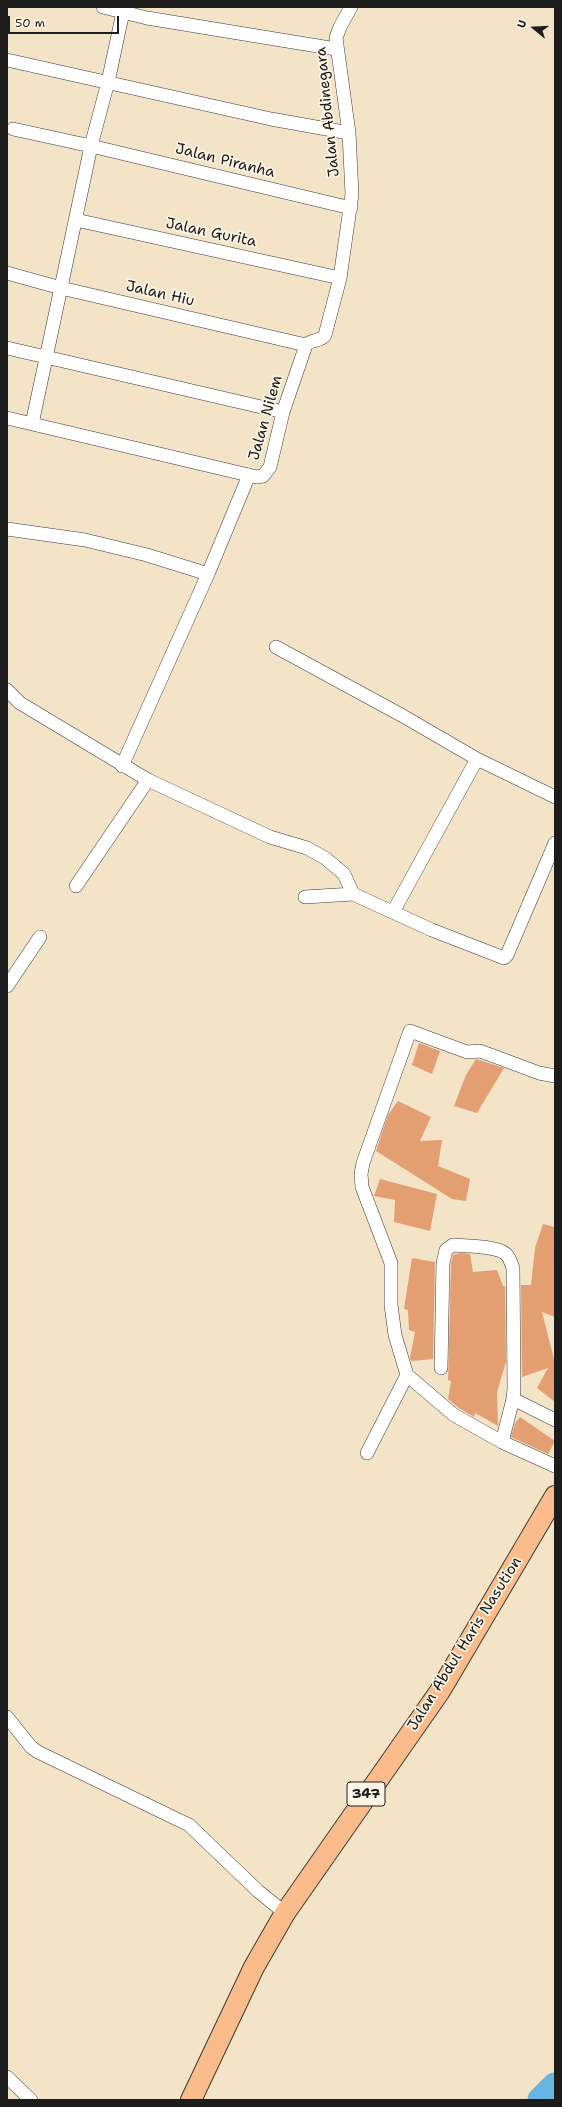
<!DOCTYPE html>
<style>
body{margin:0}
#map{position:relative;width:562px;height:2107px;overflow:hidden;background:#f3e4c8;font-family:"Shantell Sans",sans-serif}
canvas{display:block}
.frame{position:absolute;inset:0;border:8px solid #1c1c1c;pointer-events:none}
.north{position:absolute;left:514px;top:8px;width:40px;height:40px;-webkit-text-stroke:3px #fcf5e5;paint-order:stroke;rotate:288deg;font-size:11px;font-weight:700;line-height:16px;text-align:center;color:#1c1c1c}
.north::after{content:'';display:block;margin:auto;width:14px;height:18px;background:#1c1c1c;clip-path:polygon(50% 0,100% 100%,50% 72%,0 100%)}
.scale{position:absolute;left:8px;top:16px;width:111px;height:18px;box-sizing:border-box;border:2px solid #1c1c1c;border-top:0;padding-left:5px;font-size:12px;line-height:14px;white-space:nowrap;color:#1c1c1c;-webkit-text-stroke:3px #fcf5e5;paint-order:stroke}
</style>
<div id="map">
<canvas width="562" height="2107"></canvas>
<div class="frame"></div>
<div class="north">U</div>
<div class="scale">50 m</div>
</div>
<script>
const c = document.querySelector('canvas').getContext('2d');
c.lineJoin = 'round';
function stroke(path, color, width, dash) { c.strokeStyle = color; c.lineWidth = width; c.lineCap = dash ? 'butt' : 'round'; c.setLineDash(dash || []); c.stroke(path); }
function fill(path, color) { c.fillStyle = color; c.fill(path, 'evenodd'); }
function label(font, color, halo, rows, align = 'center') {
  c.font = font + ' "Shantell Sans",sans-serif'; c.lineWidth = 3.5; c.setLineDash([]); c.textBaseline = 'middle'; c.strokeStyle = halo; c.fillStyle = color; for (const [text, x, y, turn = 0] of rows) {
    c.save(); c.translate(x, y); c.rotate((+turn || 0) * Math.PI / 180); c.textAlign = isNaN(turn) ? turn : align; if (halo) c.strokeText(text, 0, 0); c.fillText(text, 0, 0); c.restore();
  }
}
stroke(new Path2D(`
 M541 2100 555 2086`), '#68b5e1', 27);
fill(new Path2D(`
 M419 1043 440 1051 432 1074 412 1065Z
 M476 1059 504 1068 477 1113 454 1106 466 1075Z
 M398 1101 431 1117 420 1141 442 1140 438 1166 470 1179 466 1201 452 1199 376 1151 388 1115Z
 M380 1179 437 1194 430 1231 394 1222 395 1200 374 1196Z
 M543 1224 555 1227V1317L542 1312 554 1359 555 1357V1402L537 1388 548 1368 522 1377 521 1285H531L535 1248Z
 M460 1253 470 1254 473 1272 497 1270 503 1286H505L506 1362 497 1392 498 1426 475 1413 474 1417 459 1408 448 1399 451 1381 448 1380 451 1264 453 1255Z
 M412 1258 435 1262 433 1359 411 1361 410 1358 415 1332 409 1330 408 1310 404 1309Z
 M520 1417 555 1441 548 1454 511 1437 515 1423Z`), '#e39e72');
const street = new Path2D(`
 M103 7 147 18 336 49
 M7 60 271 119 349 133
 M13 129 91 146 351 208
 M76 220 340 278
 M7 273 61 288 306 345
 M7 348 283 412
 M7 418 257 477 263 476 270 467 283 412 306 345C311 339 321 342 325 335L340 278 352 194 349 133 336 38 340 27 351 7
 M32 424 91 146 108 82 123 12
 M7 529 85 540 147 555 208 574
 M276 647 403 716 477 759 555 797
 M7 690 20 703 148 780 76 886
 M122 766 208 574 249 475
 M148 780 270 837 307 848 325 858 344 874 353 894
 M305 897 353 894 432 930 504 958 507 955 555 843
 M393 912 477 759
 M7 986 40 937
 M555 1076 539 1073 480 1051 467 1052 410 1031 363 1163 361 1174 362 1187 391 1263V1305L395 1335 407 1375 454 1415 502 1442 555 1466
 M441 1368 443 1263 446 1250 453 1245C466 1246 497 1246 506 1254 510 1258 511 1263 513 1268L514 1389 513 1399 502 1442
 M513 1399 555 1420
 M367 1453 407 1375
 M7 1717 31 1747 38 1752 189 1825 258 1891 285 1913
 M7 2077 31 2100`);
const primary = new Path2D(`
 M191 2100 254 1967 285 1913 440 1691 555 1496`);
stroke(street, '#3c3a36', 14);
stroke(primary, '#3c3a36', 22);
stroke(street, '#fff', 13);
stroke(primary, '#fabc8b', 20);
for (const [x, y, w] of [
 [366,1794,38]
]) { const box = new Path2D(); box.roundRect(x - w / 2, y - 12, w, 24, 3); c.fillStyle = '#fcf5e5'; c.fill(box); stroke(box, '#1c1c1c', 1); }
label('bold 14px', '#1c1c1c', null, [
 ["347",366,1794]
]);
label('15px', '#1c1c1c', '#fcf5e5', [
 ["Jalan Abdinegara",328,112,-96],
 ["Jalan Piranha",225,161,14],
 ["Jalan Gurita",211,233,12],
 ["Jalan Hiu",160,294,13],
 ["Jalan Nilem",266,418,-74],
 ["Jalan Abdul Haris Nasution",465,1644,-58]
]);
</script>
